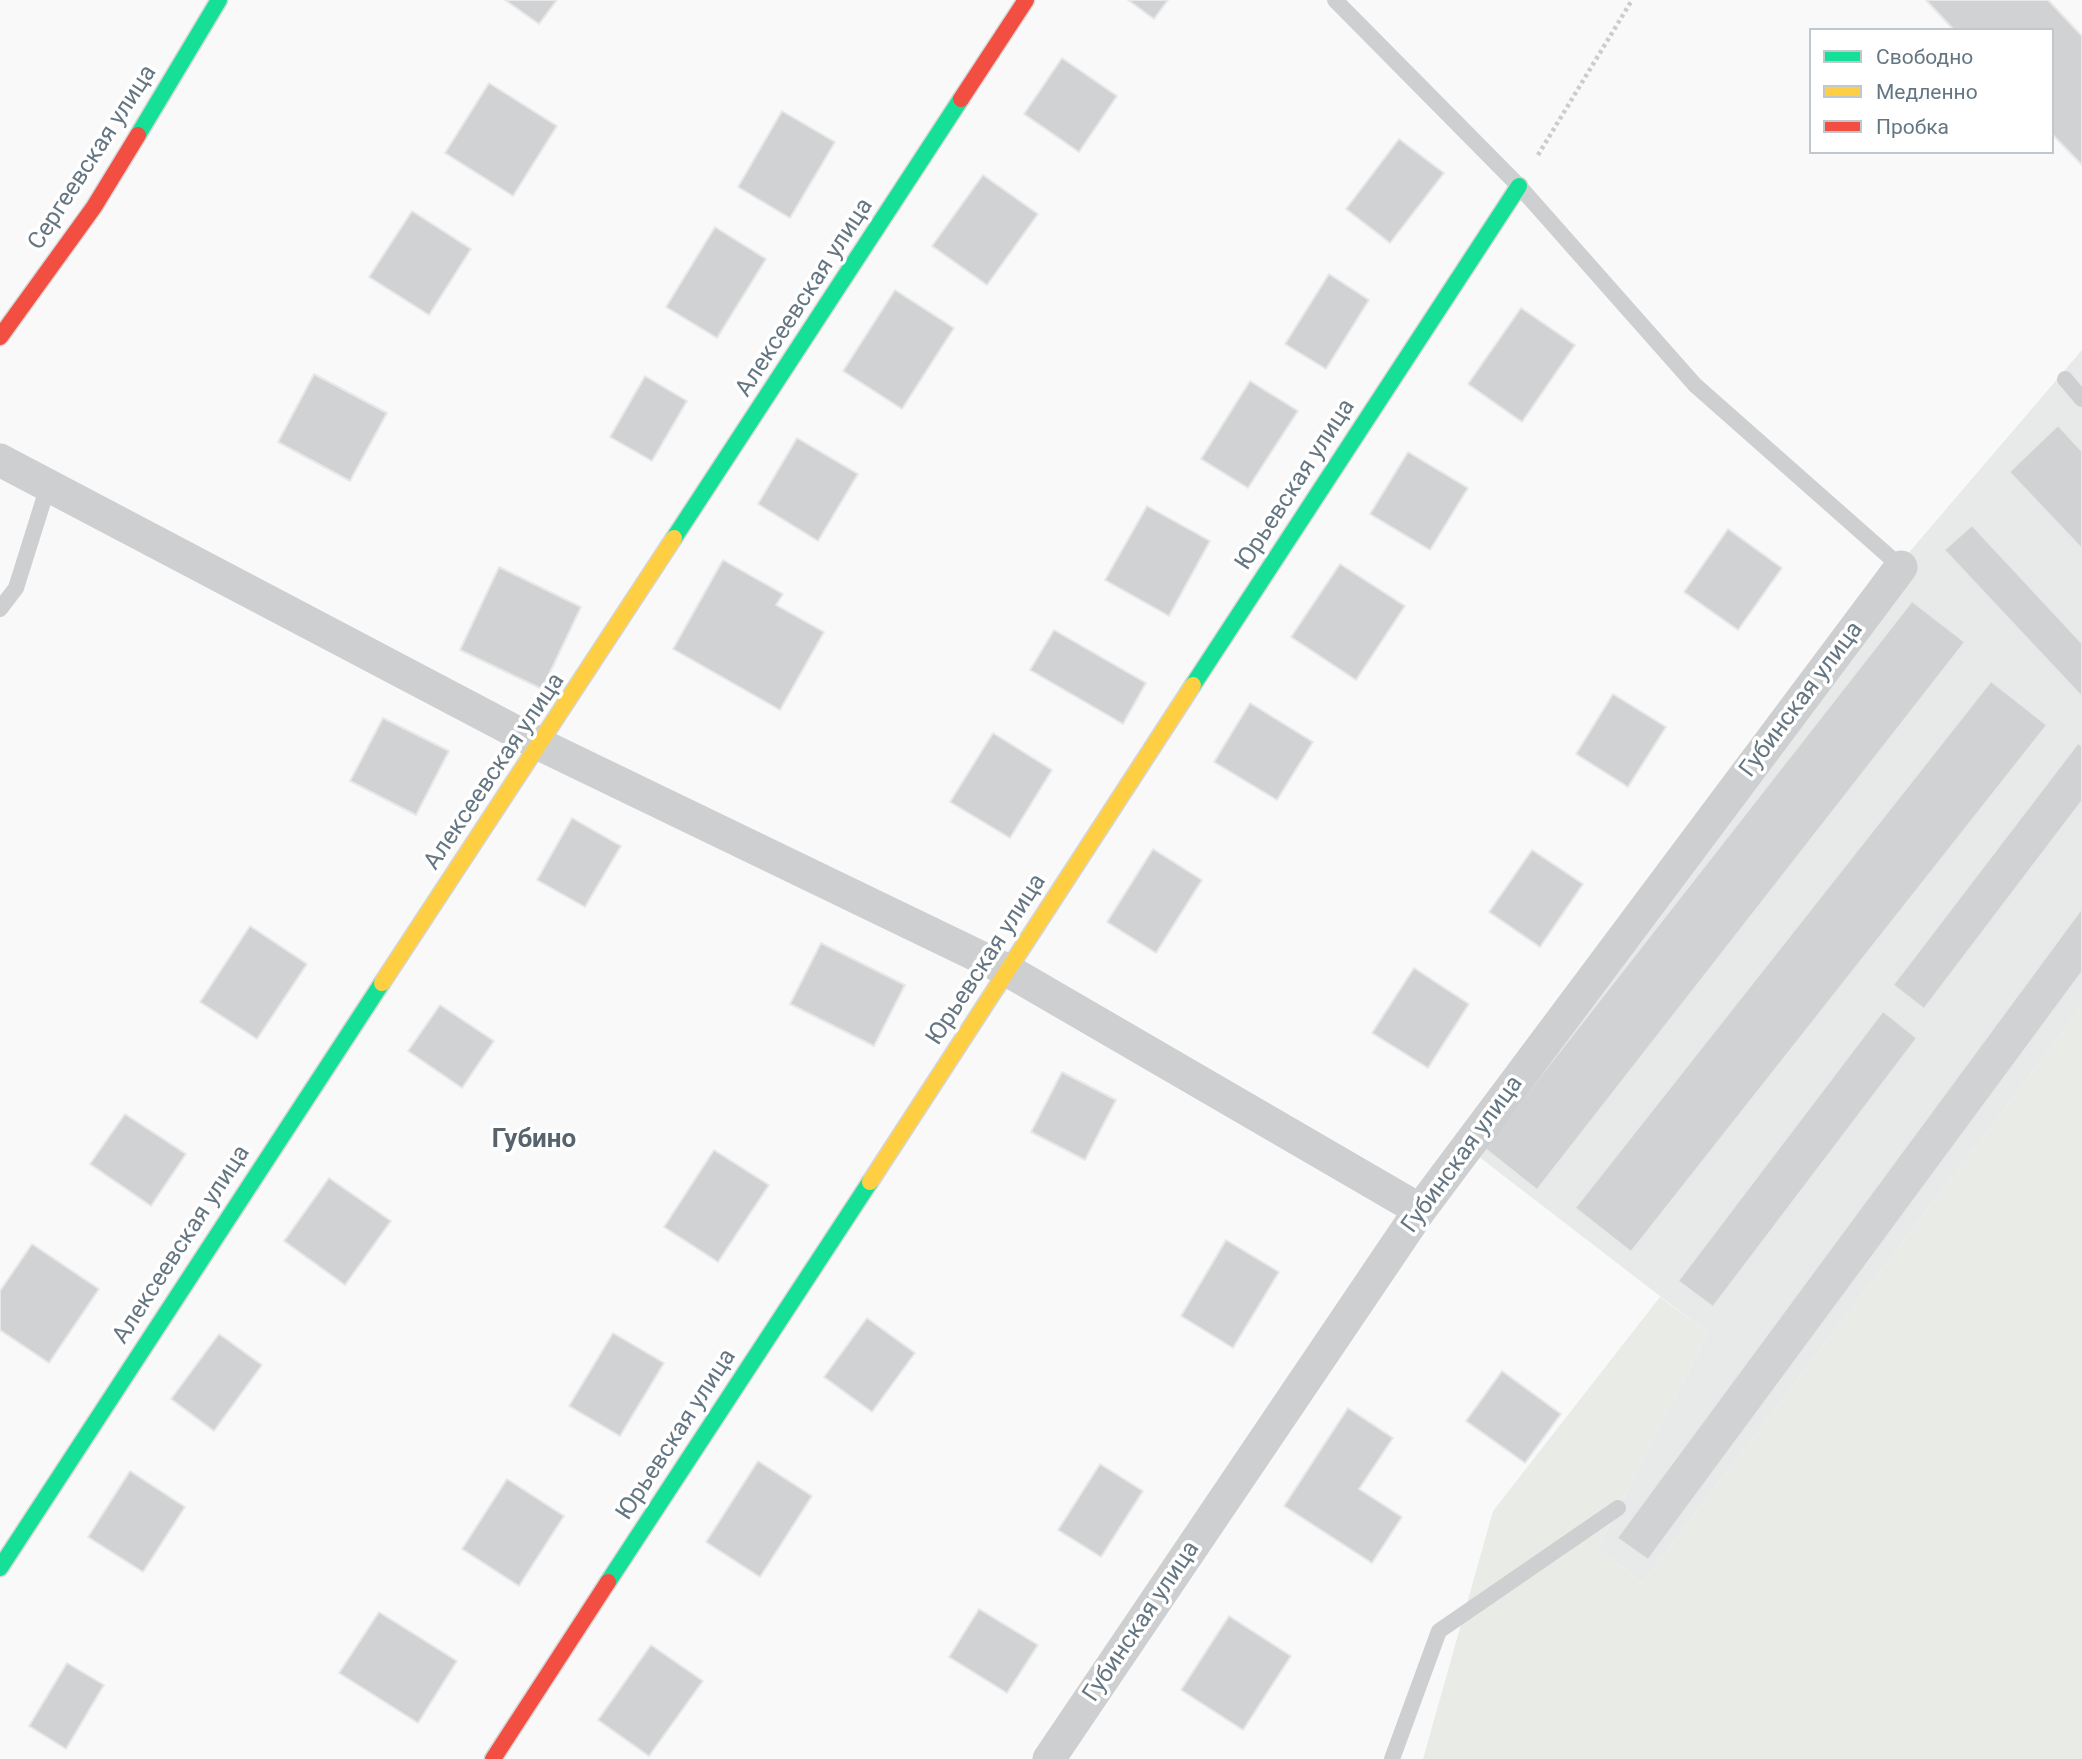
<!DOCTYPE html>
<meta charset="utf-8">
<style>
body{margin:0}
#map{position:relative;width:2082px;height:1759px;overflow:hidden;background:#f9f9f9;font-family:Roboto,sans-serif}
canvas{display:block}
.legend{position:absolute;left:1809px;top:28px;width:245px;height:126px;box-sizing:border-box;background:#fff;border:2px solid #c1c8cd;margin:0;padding:9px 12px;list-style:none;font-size:21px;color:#657683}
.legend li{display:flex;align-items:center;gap:14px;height:35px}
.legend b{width:35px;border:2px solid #c1c8cd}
</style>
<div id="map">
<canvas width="2082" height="1759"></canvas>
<ul class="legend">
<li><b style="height:9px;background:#16e098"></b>Свободно</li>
<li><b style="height:9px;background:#ffcf43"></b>Медленно</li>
<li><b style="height:9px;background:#f24e42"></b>Пробка</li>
</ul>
</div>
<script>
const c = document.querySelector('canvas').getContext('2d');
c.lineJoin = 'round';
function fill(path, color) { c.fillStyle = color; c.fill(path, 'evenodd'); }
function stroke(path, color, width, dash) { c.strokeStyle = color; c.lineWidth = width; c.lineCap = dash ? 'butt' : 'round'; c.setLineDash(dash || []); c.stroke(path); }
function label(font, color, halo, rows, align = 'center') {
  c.font = font + ' Roboto,sans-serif'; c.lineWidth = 7; c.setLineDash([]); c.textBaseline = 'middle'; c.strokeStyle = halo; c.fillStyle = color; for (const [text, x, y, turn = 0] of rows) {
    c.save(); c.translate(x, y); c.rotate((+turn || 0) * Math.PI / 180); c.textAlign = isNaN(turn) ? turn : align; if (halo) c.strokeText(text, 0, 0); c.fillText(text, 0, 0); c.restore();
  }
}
fill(new Path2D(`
 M2082 350V1007L1642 1583 1598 1548 1708 1333 1470 1150 1777 707Z`), '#e8e9e9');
fill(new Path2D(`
 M2082 1007V1759H1423L1493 1511 1660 1297 1708 1333 1598 1548 1642 1583Z`), '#e8ebe6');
const building = new Path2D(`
 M505 0H557L539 24Z
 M1128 0H1168L1154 19Z
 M1926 0H2048L2082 36V165L2052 134V30H1954Z
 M1062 58 1117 96 1079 152 1024 114Z
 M489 83 557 126 513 196 445 153Z
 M782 111 835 142 790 218 738 187Z
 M1399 139 1444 173 1390 243 1346 209Z
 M983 175 1038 214 987 285 932 246Z
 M412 211 471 249 429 315 369 277Z
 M715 227 766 259 717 338 666 307Z
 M1329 274 1369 300 1326 369 1285 344Z
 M895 290 954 328 902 409 843 371Z
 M1521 308 1575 345 1522 422 1468 384Z
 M314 374 387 413 350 481 278 442Z
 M645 376 687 401 652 461 610 437Z
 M1250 381 1298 411 1248 488 1201 459Z
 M2058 425 2082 451V549L2009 472Z
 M797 438 858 474 818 541 758 504Z
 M1408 452 1468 488 1430 550 1370 514Z
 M1147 506 1210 541 1169 616 1105 580Z
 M1972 525 2082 643V697L1944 550Z
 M1728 529 1782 568 1738 630 1684 592Z
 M723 560 783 594 776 605 824 632 780 710 673 649Z
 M1340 564 1405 606 1356 680 1291 637Z
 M499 567 581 607 542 689 460 650Z
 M1912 601 1965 642 1537 1190 1484 1148Z
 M1054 630 1146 683 1123 724 1030 670Z
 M1991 681 2047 725 1631 1252 1575 1208Z
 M1613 694 1666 727 1628 787 1576 754Z
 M1250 703 1313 742 1277 800 1214 762Z
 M383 718 449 751 416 815 350 781Z
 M993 733 1052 770 1010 838 950 802Z
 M2078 743 2082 746V801L1924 1009 1893 985Z
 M572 818 621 846 585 907 537 880Z
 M1153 849 1202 880 1156 953 1107 922Z
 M1532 850 1583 884 1540 947 1489 912Z
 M2082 908V972L1648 1560 1617 1538Z
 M250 926 307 964 257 1039 200 1002Z
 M821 943 905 985 874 1046 790 1004Z
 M1414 968 1469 1004 1428 1068 1372 1033Z
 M440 1005 494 1041 462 1088 408 1051Z
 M1883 1011 1917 1038 1713 1307 1678 1281Z
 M1062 1072 1116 1100 1085 1160 1031 1132Z
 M125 1114 186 1154 151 1206 90 1164Z
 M714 1150 769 1185 718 1262 664 1227Z
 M329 1178 391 1221 345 1285 284 1241Z
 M1226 1240 1279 1272 1233 1348 1181 1316Z
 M32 1244 99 1289 49 1363 0 1330V1291Z
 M867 1318 915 1353 872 1412 824 1377Z
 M613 1333 664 1363 620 1436 569 1406Z
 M219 1334 262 1365 214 1431 171 1399Z
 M1502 1371 1561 1414 1525 1463 1466 1421Z
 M1348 1408 1393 1438 1359 1489 1402 1517 1372 1563 1284 1506Z
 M758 1461 812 1496 760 1577 706 1542Z
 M1100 1464 1143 1491 1101 1557 1058 1530Z
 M130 1471 185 1507 143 1572 88 1537Z
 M507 1479 564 1516 519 1586 462 1549Z
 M979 1609 1038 1645 1007 1693 949 1657Z
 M379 1612 457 1661 418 1723 339 1673Z
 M1229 1616 1291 1656 1243 1730 1181 1690Z
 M651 1645 703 1681 649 1756 598 1720Z
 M67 1663 104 1685 66 1749 29 1726Z`);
fill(building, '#d0d2d3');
stroke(building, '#e8e8e8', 2);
const fast = new Path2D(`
 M138 135 219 0
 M674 538 961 99
 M1193 685 1519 186
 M0 1568 382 983
 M608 1582 870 1182`);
const slow = new Path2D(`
 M382 983 674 538
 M870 1182 1193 685`);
const jam = new Path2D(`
 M961 99 1026 0
 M0 337 94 207 138 135
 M493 1759 608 1582`);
stroke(fast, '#d5d6d7', 19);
stroke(slow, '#d5d6d7', 19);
stroke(jam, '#d5d6d7', 19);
stroke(new Path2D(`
 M1538 155 1632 0`), '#cbcccd', 4.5, [3.5, 3.5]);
stroke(new Path2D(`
 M1335 0 1519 186 1695 385 1901 567
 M2065 379 2082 399
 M0 609 16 588 48 486
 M1392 1759 1439 1631 1618 1508`), '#cecfd0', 16);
stroke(new Path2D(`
 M0 460 541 745 1007 970 1420 1210
 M1049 1759 1420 1210 1901 567`), '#cecfd0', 33);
stroke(fast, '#16e098', 16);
stroke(slow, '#ffcf43', 16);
stroke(jam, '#f24e42', 16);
label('24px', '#657683', '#fff', [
 ["Сергеевская улица",93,158,-57],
 ["Алексеевская улица",805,298,-57],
 ["Юрьевская улица",1296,485,-57],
 ["Губинская улица",1802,700,-53],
 ["Алексеевская улица",495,772,-56],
 ["Юрьевская улица",987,960,-57],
 ["Губинская улица",1463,1155,-54],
 ["Алексеевская улица",182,1245,-57],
 ["Юрьевская улица",677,1435,-57],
 ["Губинская улица",1142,1622,-56]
]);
label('bold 26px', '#57646e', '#fff', [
 ["Губино",534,1140]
]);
</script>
